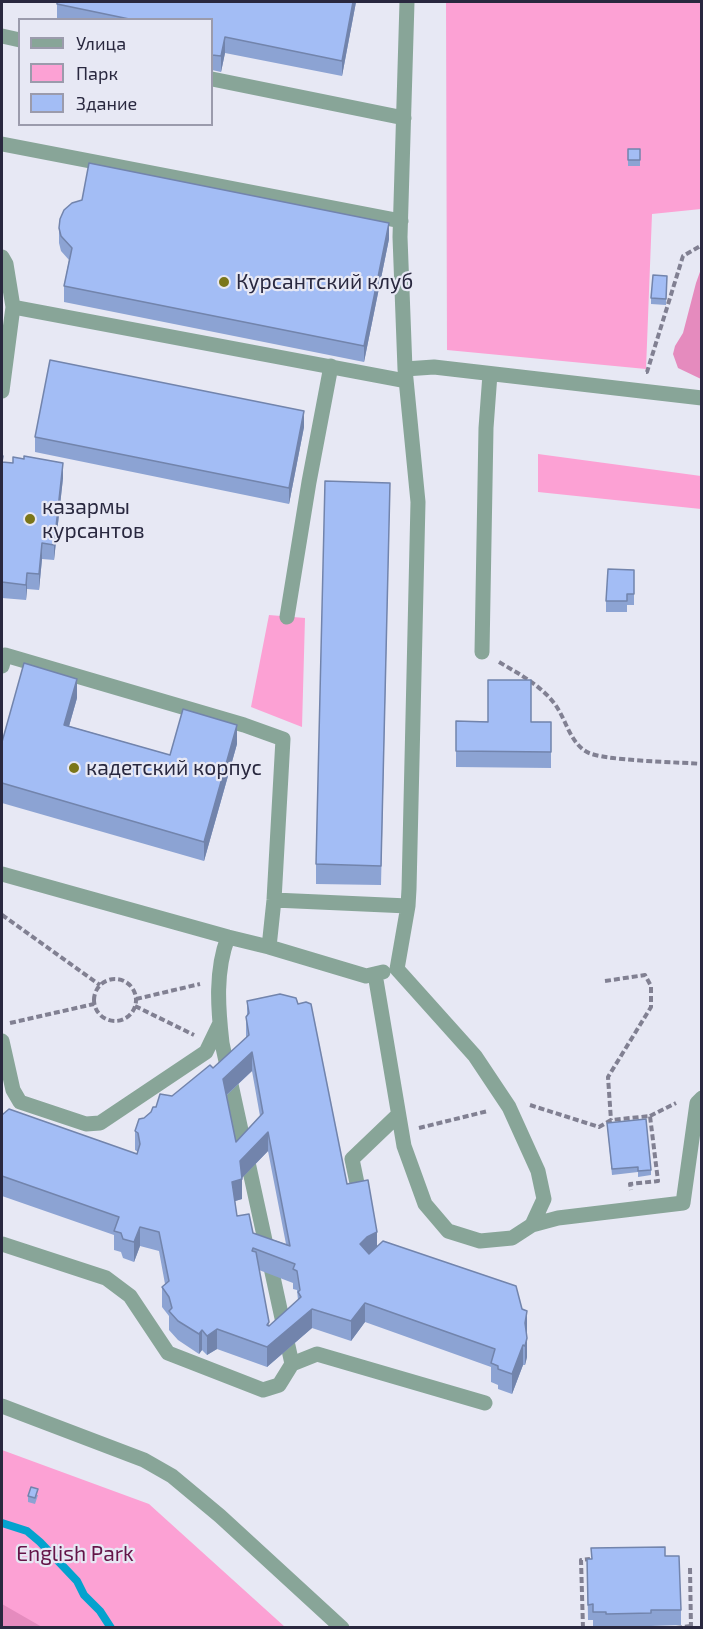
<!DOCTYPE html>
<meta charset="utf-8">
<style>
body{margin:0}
#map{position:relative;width:703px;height:1629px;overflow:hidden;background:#e7e8f4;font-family:"Exo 2",sans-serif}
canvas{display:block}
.frame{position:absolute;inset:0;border:3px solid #29283f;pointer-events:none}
.legend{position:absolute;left:18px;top:18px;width:195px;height:108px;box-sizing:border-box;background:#e7e8f4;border:2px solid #9b9bac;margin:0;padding:8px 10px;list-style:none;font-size:18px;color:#29283f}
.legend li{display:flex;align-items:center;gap:12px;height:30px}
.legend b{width:30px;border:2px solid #9b9bac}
</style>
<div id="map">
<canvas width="703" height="1629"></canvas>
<div class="frame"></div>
<ul class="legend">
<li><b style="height:8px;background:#88a598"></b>Улица</li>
<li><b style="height:16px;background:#fca1d4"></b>Парк</li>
<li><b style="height:16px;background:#a3bdf5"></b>Здание</li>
</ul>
</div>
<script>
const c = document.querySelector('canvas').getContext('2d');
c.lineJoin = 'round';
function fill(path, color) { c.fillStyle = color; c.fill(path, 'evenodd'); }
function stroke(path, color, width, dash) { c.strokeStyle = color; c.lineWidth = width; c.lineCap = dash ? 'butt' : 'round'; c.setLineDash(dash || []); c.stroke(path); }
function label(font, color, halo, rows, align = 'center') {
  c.font = font + ' "Exo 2",sans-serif'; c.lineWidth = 4.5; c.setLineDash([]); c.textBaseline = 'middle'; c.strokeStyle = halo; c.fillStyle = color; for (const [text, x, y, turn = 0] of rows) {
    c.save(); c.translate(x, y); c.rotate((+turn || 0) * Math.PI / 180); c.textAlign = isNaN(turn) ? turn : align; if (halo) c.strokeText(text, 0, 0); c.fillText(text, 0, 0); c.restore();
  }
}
fill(new Path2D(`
 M446 2H701V209L652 214 646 369 447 350Z
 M538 454 701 476V509L538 492Z
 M269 615 305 618 302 727 251 707Z
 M2 1450 149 1504 285 1627H2Z`), '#fca1d4');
fill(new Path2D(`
 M701 269V379L678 368 673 354 675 346 683 333 696 283Z
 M2 1604 42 1627H2Z`), '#e58bbe');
stroke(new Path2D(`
 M2 1523 27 1531 40 1542 77 1581 84 1595 100 1611 111 1628`), '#04a2ce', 8);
stroke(new Path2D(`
 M646 372H647L683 256 702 245
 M499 662C519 674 539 684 554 703 566 718 569 742 587 752 602 761 680 762 702 764
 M2 915 100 985
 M94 1000a21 21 0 1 1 42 0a21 21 0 1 1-42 0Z
 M605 981 645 975 651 986V1007L608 1077 611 1120
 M136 999 200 984
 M135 1006 194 1035
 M10 1023 94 1004
 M530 1105 599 1127 611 1120 650 1116 658 1181 630 1184 631 1190
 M650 1116 676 1103
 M419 1128 488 1111
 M690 1568 691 1628
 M583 1628 581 1560 590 1559
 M676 1628 691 1626`), '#818092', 4, [6, 3]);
stroke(new Path2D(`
 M2 36 20 40
 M212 79 404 118
 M2 144 401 221
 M2 257 6 264 13 307 406 381
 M405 369 434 367 702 398
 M2 391 13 307
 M287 617 309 482 331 366
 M482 652 486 428 490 374
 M2 666 5 655 244 725 283 739 274 900 269 947
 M2 874 228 937 269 947 366 976 383 972
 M274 900 408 906
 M397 969 408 906 409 889 418 502 405 369 400 237 407 2
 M375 974 404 1146 425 1204 448 1231 480 1241 512 1238 532 1225 544 1199 538 1171 509 1107 475 1056 397 969
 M2 1041 13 1090 20 1102 86 1124 100 1123 206 1052 220 1023
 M358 1188 352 1159 398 1115
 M532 1225 558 1218 683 1203 697 1103 702 1098
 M2 1244 106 1278 130 1296 168 1353 263 1390 279 1385 292 1364 222 1043C218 1008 215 971 228 937
 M292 1364 317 1354 485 1403
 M2 1406 144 1460 172 1476 220 1516 342 1628`), '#88a598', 15);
fill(new Path2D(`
 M57 2H356L342 76 225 53 221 72 212 70V20H57Z
 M628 149H640V166H628Z
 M59 228 389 239 364 362 64 302V286L69 260 61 251 59 243Z
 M667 276 666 305 651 304V298Z
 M304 427 289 504 35 452V437Z
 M2 456 3 462 63 478 54 560 42 559 39 590 27 589 26 600 2 598Z
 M390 483 381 885 316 884V864Z
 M634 570V605H627V612H606V601Z
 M77 698 69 726 170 755 237 744 204 861 2 803V742Z
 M456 721 551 722V768L456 767Z
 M247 1001 347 1184 377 1246 527 1331V1357L525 1365H523L512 1394 498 1389V1385L491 1382V1367L365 1322 351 1341 312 1328 267 1367 217 1349 207 1355 202 1350 199 1354 178 1340 169 1330V1316L162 1307V1287L165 1284 159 1251 140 1246 134 1262 123 1258 121 1252 114 1250V1235L2 1196V1115L137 1154 138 1152 135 1150V1131L144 1118 156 1107 213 1068 246 1038V1017L247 1015ZM252 1071 260 1116 236 1142 227 1095ZM268 1151 286 1244 253 1233 237 1216 235 1201 242 1199V1178ZM259 1270 293 1283V1289L297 1290 298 1300 269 1326Z
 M607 1123 651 1170V1175L638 1177V1172L612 1175Z
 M38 1495 35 1504 28 1502V1496Z
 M665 1556 681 1610V1625L651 1626V1628L593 1627V1620H588L587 1559Z`), '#8ca3d3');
fill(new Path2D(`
 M353 2H356L342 76V61Z
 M225 37V53L221 72V56Z
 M389 223V239L364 362V346Z
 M304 411V427L289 504V488Z
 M63 463V478L54 560V545Z
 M42 543V559L39 590V574Z
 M27 573V589L26 600V585Z
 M77 679V698L64 744V725Z
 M237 725V744L204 861V842Z
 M252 1052V1071L223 1098V1079Z
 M268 1132V1151L240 1180 242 1179V1199L232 1202V1182L240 1161Z
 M140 1227V1246L134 1262V1242Z
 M377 1232V1252L367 1257 360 1244 367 1237Z
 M365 1303V1322L351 1341V1321Z
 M312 1309V1328L267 1367V1347Z
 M527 1311V1331L525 1342V1323Z
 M217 1329V1349L207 1355V1336Z
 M202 1330V1350L199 1354V1334Z
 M527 1338V1357L525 1365V1346Z
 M523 1345V1365L512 1394V1374Z`), '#7284ac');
const building = new Path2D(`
 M57 2H353L342 61 225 37 221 56 212 55V20H134L57 4Z
 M628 149H640V160H628Z
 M89 163 389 223 364 346 64 286 72 248 61 236 59 228 60 219 64 210 72 203 82 200Z
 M653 275 667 276 666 299 651 298Z
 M50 360 304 411 289 488 35 437Z
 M2 456H3L2 462 13 463V457L24 459V456L63 463 54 545 42 543 39 574 27 573 26 585 2 582Z
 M325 481 390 483 381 866 316 864Z
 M608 569 634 570V594H627V601H606Z
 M24 663 77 679 64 725 170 755 183 709 237 725 204 842 2 783V742Z
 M488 680H531V722H551V752L456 751V721L488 722Z
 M280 994 296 998 298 1004 306 1002 311 1004 347 1184 368 1180 377 1232 367 1237 360 1244 369 1254 383 1241 516 1286 522 1309 527 1311 525 1323 527 1338 525 1346 523 1345 512 1374 498 1369V1366L491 1363 495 1349 365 1303 351 1321 312 1309 267 1347 217 1329 207 1336 202 1330 199 1334 178 1321 169 1311 172 1308 169 1297 162 1287 169 1281 159 1232 140 1227 134 1242 123 1239 121 1233 114 1231 119 1217 2 1176V1115L9 1109 137 1154 140 1144 138 1133 135 1131 139 1119 144 1118 151 1112 153 1107H156L160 1094 172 1096 210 1065 213 1068 249 1035 246 1017 249 1013 247 1001ZM252 1052 263 1113 236 1142 223 1079ZM268 1132 290 1246 253 1233 249 1214 237 1216 232 1182 242 1179 240 1161ZM253 1248 295 1264 293 1269 297 1271 300 1290 298 1292 301 1297 269 1326 267 1325 269 1322 256 1252 252 1251Z
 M646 1119 651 1170 638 1171V1167L612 1169 607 1123Z
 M31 1487 38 1489 35 1498 28 1496Z
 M665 1547V1556H679L681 1610H651V1613L606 1614V1612H593V1604L588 1605 587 1559H592L591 1548Z`);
fill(building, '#a3bdf5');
stroke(building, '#7284ac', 1.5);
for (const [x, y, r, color] of [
 [224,282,6,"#7b761a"],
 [30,519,6,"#7b761a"],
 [74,768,6,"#7b761a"]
]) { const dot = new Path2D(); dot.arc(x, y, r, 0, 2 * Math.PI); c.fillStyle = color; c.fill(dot); stroke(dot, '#e7e8f4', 2); }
label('21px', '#29283f', '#e7e8f4', [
 ["Курсантский клуб",236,282],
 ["казармы",42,507],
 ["курсантов",42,531],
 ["кадетский корпус",86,768]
], 'left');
label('21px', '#641448', '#e7e8f4', [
 ["English Park",75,1554]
]);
</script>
